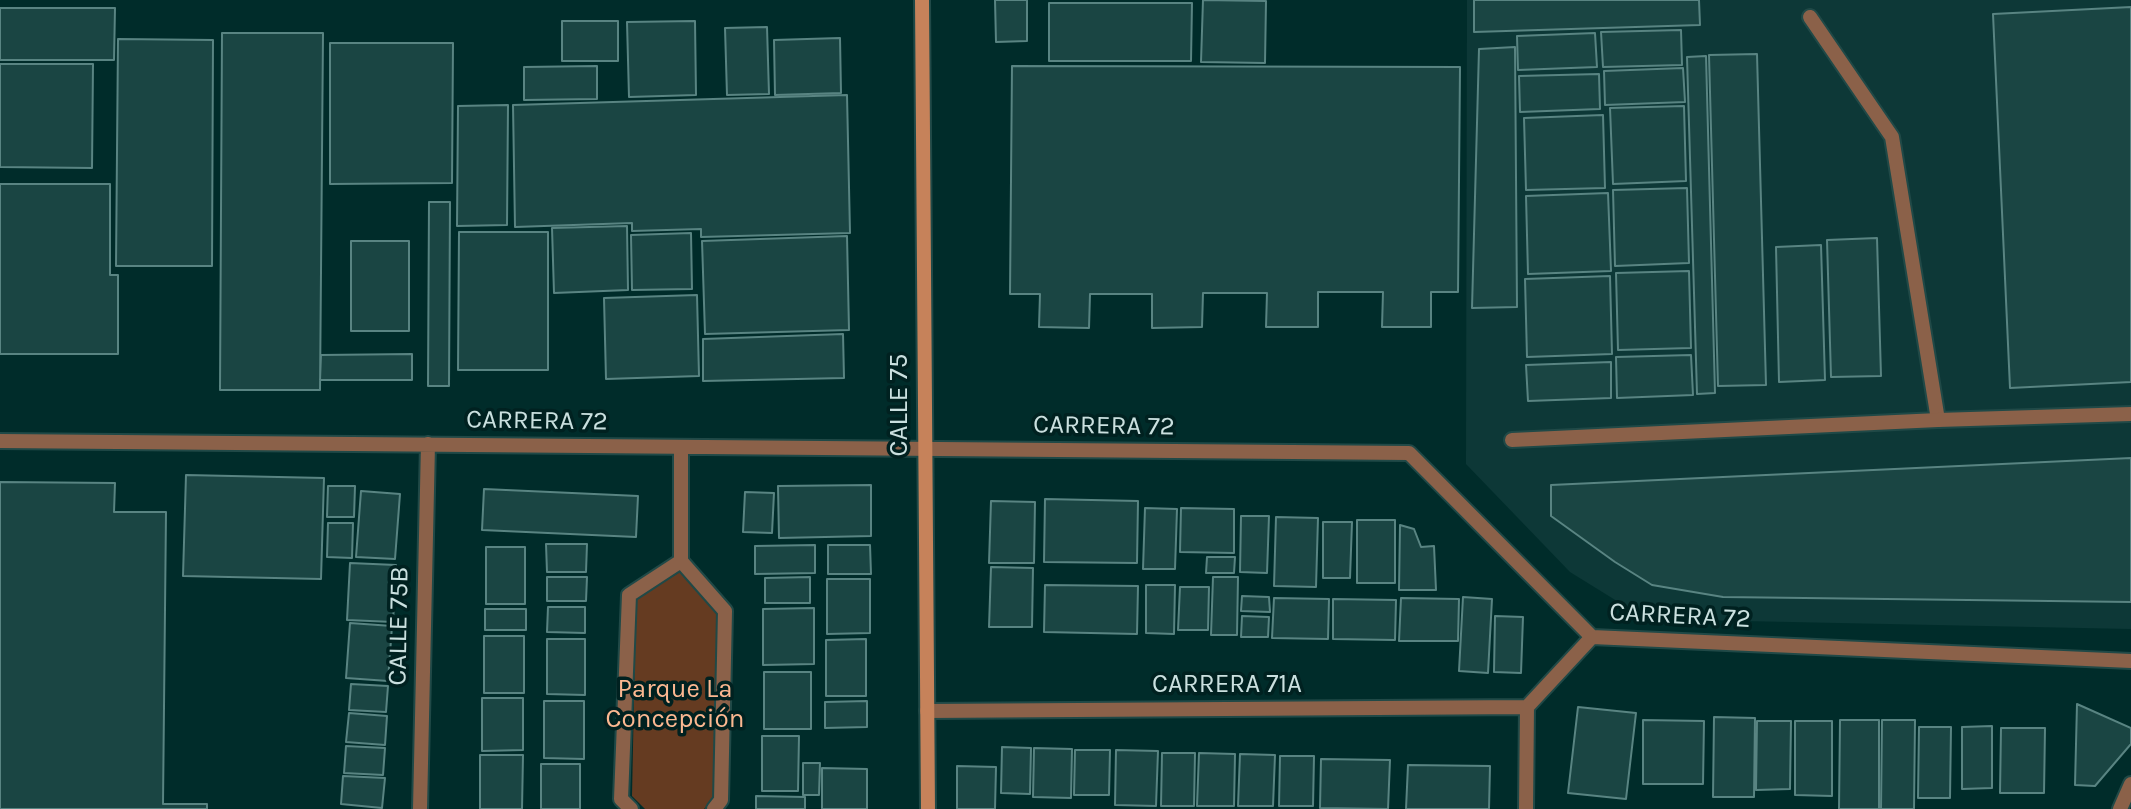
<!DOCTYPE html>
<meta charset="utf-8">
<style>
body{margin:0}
canvas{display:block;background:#002c2a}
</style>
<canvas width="2131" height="809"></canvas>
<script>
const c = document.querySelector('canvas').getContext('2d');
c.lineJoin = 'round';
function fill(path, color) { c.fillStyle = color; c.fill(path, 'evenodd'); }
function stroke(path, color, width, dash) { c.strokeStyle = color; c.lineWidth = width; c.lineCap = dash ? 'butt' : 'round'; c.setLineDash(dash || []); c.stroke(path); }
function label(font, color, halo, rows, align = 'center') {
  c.font = font + ' Karla,sans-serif'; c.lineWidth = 7; c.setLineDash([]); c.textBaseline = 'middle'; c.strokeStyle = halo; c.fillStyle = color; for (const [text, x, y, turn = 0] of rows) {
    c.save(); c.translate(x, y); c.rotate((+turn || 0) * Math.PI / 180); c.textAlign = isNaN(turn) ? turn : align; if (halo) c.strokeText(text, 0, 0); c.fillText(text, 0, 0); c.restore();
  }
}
fill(new Path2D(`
 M1467 0H2131V629L1646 619 1570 572 1466 464Z`), '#0d3837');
fill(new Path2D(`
 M680 572 717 614 715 797 704 809H645L632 796 636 599Z`), '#653b21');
const building = new Path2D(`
 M995 0H1027V41L996 42Z
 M1203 0 1266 1 1265 63 1201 62Z
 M1474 0H1699L1700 25 1474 32Z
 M1049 3H1192L1191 61H1049Z
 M2131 7V382L2010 388 1993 14Z
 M0 8H115L114 60H0Z
 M562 21H618V61H562Z
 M695 21 696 95 629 97 627 22Z
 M767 27 769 94 727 95 725 28Z
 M1681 30 1682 65 1603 67 1601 32Z
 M222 33H323L320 390H220Z
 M1595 33 1597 67 1518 70 1517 36Z
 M840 38 841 93 775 95 774 40Z
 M118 39 213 40 212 266H116Z
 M330 43H453L452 183 330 184Z
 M1515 47 1517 307 1472 308 1479 49Z
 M1757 54 1766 385 1718 386 1709 55Z
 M1706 56 1715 393 1697 394 1687 57Z
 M0 64H93L92 168 0 167Z
 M597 66V99L524 100V67Z
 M1012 66 1460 67 1458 292H1431V327H1382L1383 292H1318V327H1266L1267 293H1203L1202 327 1152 328V294H1090L1089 328 1039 327 1040 294H1010Z
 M1683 68 1685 102 1605 105 1604 71Z
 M1599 74 1600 109 1520 112 1519 76Z
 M847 95 850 233 701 237V229L632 231V223L515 227 513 105Z
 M508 105 507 225 457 226 458 106Z
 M1684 106 1686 181 1613 184 1610 108Z
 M1603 115 1605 188 1526 190 1524 118Z
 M0 184H110V275H118V354H0Z
 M1687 188 1689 263 1615 266 1613 190Z
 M1608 193 1611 271 1528 274 1526 196Z
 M429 202H450L449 386H428Z
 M627 226 628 290 554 293 552 228Z
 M459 232H548V370H458Z
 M691 233 692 289 632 290 631 235Z
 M847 236 849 330 705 334 702 241Z
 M1877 238 1881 376 1831 377 1827 240Z
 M351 241H409V331H351Z
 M1821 245 1825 380 1779 382 1776 247Z
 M1689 271 1691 348 1618 350 1616 273Z
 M1610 276 1612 354 1527 357 1525 279Z
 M697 295 699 376 606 379 604 298Z
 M843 334 844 378 703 381V339Z
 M412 354V380H320L321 355Z
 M1691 355 1693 395 1617 398 1616 357Z
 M1611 362V398L1528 401 1526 365Z
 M2131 458V602L1723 597 1652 585 1615 562 1551 516V485Z
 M186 475 324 478 321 579 183 576Z
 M0 482 115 483 114 512H166L163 804H207V809H0Z
 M871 485V536L779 538 778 486Z
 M328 486H355L354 517H327Z
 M484 489 638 496 636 537 482 530Z
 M361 491 400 494 395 559 356 557Z
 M745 492 774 493 772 533 743 532Z
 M1045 499 1138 501 1137 563 1044 562Z
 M991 501 1035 502 1034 563H989Z
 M1145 508 1177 509 1175 569H1143Z
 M1181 508 1234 509V553L1180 552Z
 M1241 516H1269L1267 573 1240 572Z
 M1276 517 1318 518 1316 587 1274 586Z
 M1357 520H1395V583H1357Z
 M1323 522H1352L1350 578H1323Z
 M328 523H353L352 558 327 557Z
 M1400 525 1414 529 1421 547 1434 546 1436 590H1399Z
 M546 544H587L586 572H547Z
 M815 545V573L755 574V546Z
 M828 545H870L871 574H828Z
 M486 547H525V604H486Z
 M1207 557H1235L1234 573H1206Z
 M350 563 396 565 393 622 347 620Z
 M991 567 1033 568 1032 627H989Z
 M547 577H587L586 601H547Z
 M810 577V603H765V578Z
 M1213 577H1238L1237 635H1211Z
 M827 579H870V633L827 634Z
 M1045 585 1138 586 1137 634 1044 632Z
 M1146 585H1175L1174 634 1146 633Z
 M1180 587H1209L1208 630H1178Z
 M1242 596 1269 597 1270 612 1241 611Z
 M1463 597 1492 599 1488 673 1459 671Z
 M1274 598 1329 599 1328 639 1272 638Z
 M1401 598 1459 599 1458 641H1399Z
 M1333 599 1396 600 1395 640 1333 639Z
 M548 607H585V633L547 632Z
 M814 608V664L763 665V609Z
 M485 609H526V630H485Z
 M1242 616 1269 617 1268 637H1241Z
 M1495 616 1523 617 1521 673 1494 672Z
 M350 623 392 626 388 681 346 678Z
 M484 636H524V693H484Z
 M547 639H585V695L547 694Z
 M866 639V696H826V640Z
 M764 672H811V729H764Z
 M351 684 388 686 386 712 349 710Z
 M482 698H523V750L482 751Z
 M544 701H584V759L544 758Z
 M867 701V727L825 728V702Z
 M2077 704 2131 728V744L2095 786 2075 785Z
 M1578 707 1636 713 1626 799 1568 793Z
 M349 713 387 716 385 745 346 742Z
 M1714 717 1755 718 1754 797H1713Z
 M1643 720 1704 721 1703 784H1643Z
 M1840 720H1879V809H1839Z
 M1882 720H1915L1914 809H1881Z
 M1757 721H1791L1790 789 1756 790Z
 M1795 721H1832V796L1795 795Z
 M1992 726V788L1962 789V727Z
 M1919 727H1951L1950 798H1918Z
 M2001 728H2045L2044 793H2000Z
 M762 736H799L798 791H762Z
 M346 746 385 748 383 775 344 773Z
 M1002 747 1031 748 1030 794 1001 793Z
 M1034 748 1072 749 1071 798 1033 797Z
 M1075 750H1110L1109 795H1074Z
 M1116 750 1158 751 1156 806 1115 805Z
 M1162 753H1195L1194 806H1161Z
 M1199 753 1235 754 1234 806H1197Z
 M1240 754 1275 755 1273 806H1238Z
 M480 755H523L522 809H480Z
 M1280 756H1314L1313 806H1279Z
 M1321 759 1390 760 1388 809 1320 808Z
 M803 763H820L819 795H803Z
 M541 764H580V809H541Z
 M1408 765 1490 766 1489 809H1406Z
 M957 766 996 767 995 809H957Z
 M822 768 867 769V809H822Z
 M343 776 385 778 382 808 341 804Z
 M756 796 805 797V809H756Z`);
fill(building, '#1a4543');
stroke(building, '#598482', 2);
const lane = new Path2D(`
 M1810 17 1892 137 1938 420`);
const street = new Path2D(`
 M1512 440 1938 420 2131 414
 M0 441 1409 453 1592 637 2131 661
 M681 447V561L725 611 721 800 714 809
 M927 711 1527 707
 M420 809 428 444
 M631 809 621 799 629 595 681 561
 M1526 809 1527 707 1592 637
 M2120 809 2131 784`);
const secondary = new Path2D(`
 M922 0 928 809`);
stroke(lane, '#204947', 18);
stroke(street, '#204947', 18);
stroke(secondary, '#204947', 18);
stroke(lane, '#8b6149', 14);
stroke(street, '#8b6149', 14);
stroke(secondary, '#c6825a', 14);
label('26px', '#cae0df', '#002120', [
 ["CALLE 75",900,405,-90],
 ["CARRERA 72",537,421,1],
 ["CARRERA 72",1104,426,1],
 ["CARRERA 72",1680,616,3],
 ["CALLE 75B",399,626,-89],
 ["CARRERA 71A",1227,685]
]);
label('26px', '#fbb891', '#002120', [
 ["Parque La",675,690],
 ["Concepción",675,720]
]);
</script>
